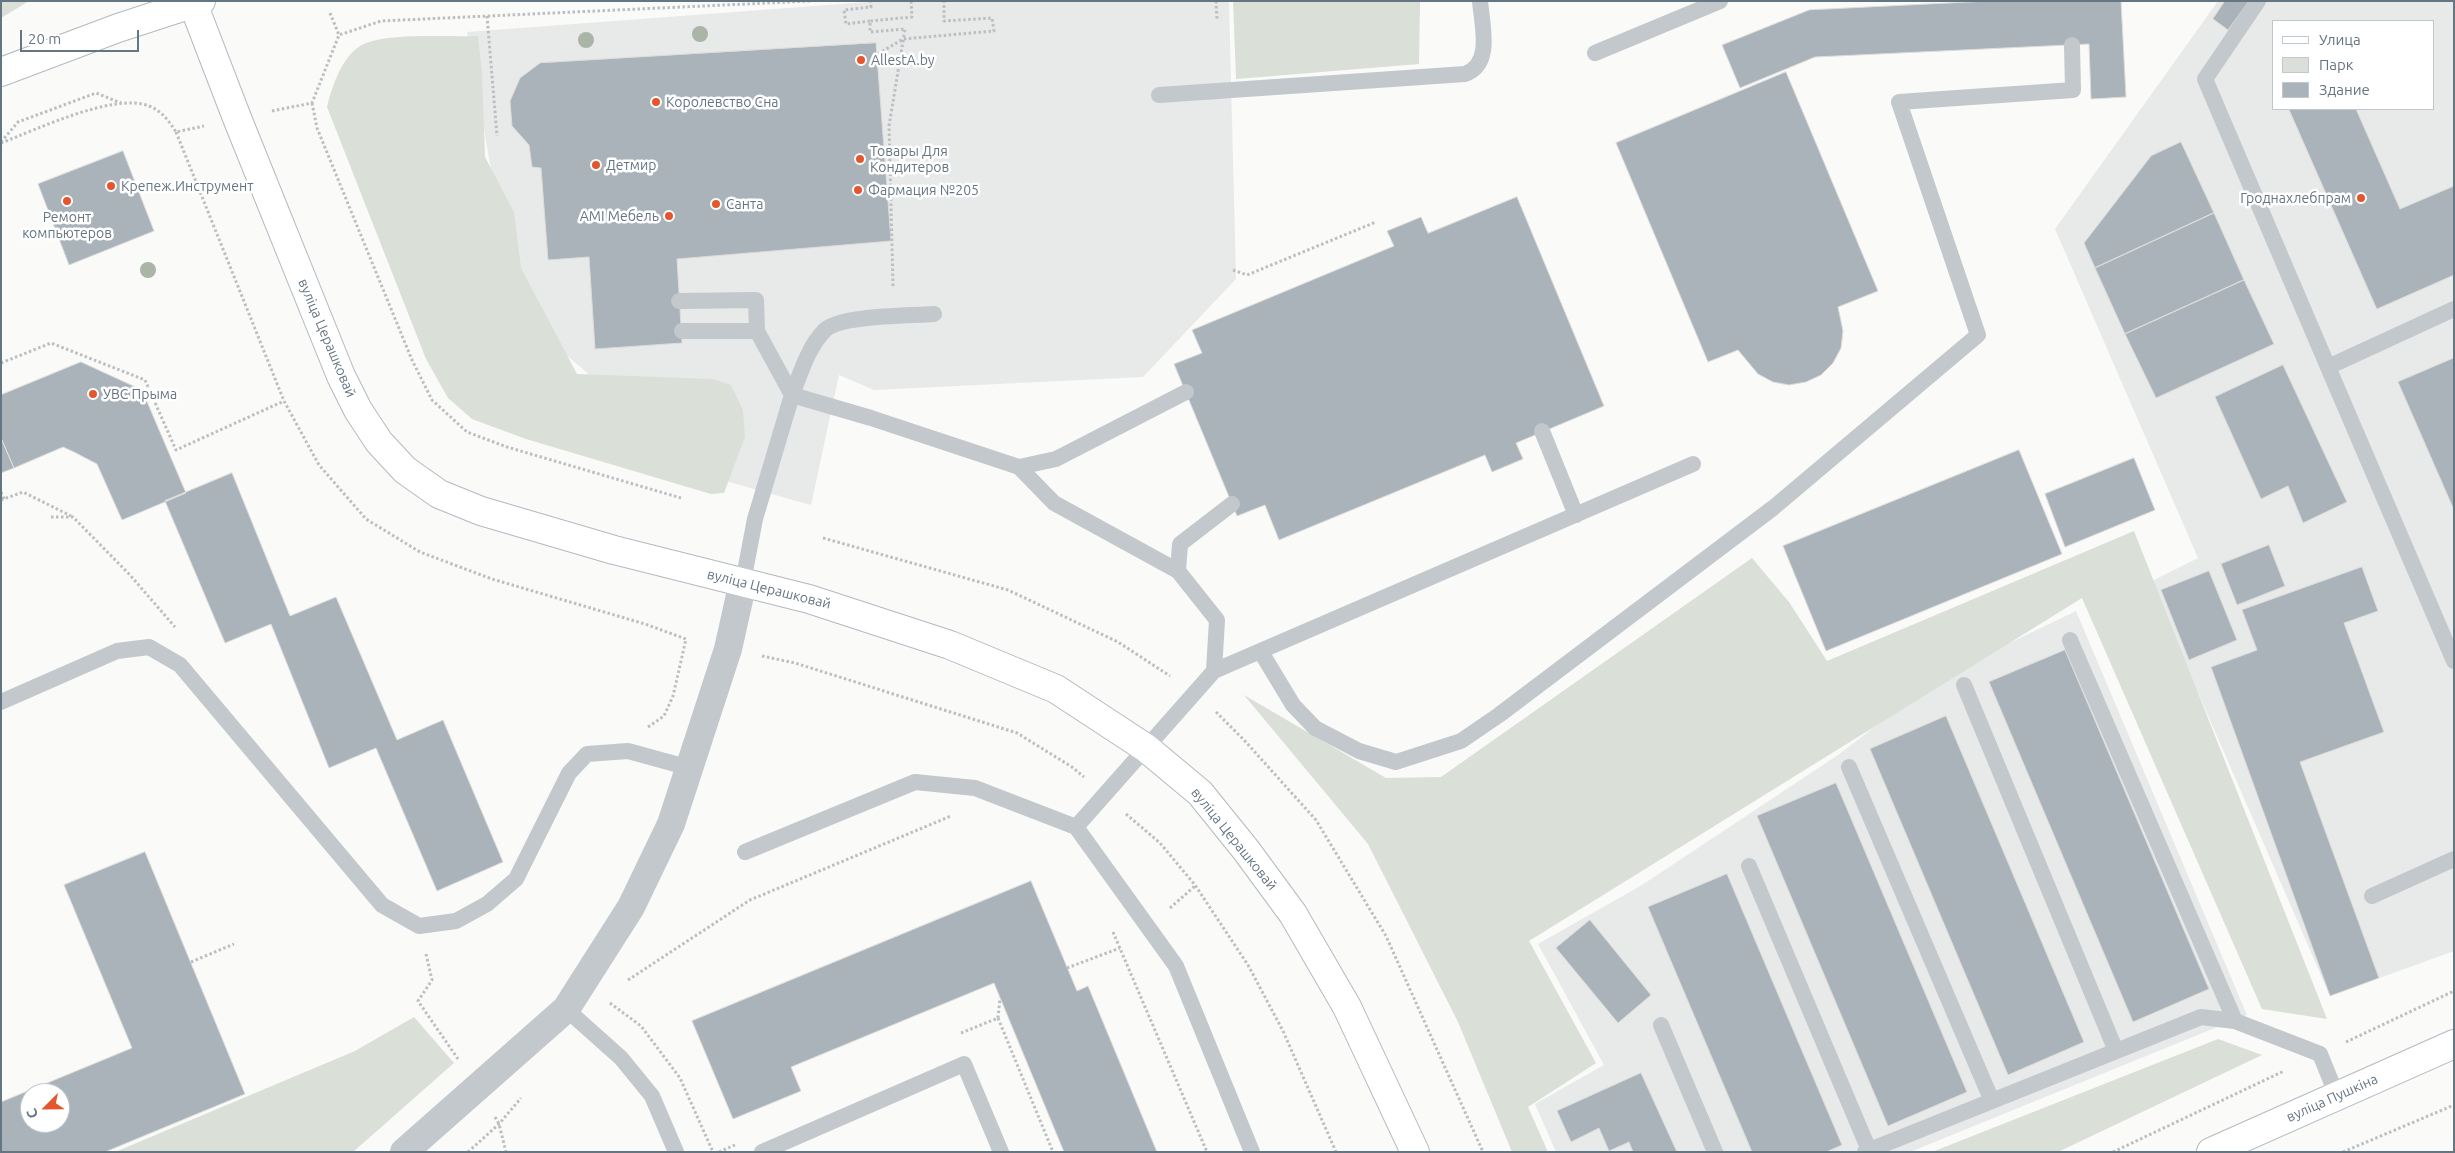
<!DOCTYPE html>
<meta charset="utf-8">
<style>
body{margin:0}
#map{position:relative;width:2455px;height:1153px;overflow:hidden;background:#fafaf8;font-family:Ubuntu,sans-serif}
canvas{display:block}
.frame{position:absolute;inset:0;border:2px solid #657683;pointer-events:none}
.legend{position:absolute;left:2272px;top:20px;width:162px;height:90px;box-sizing:border-box;background:#fff;border:1px solid #c1c8cd;margin:0;padding:6px 9px;list-style:none;font-size:15px;color:#657683}
.legend li{display:flex;align-items:center;gap:10px;height:25px}
.legend b{width:25px;border:1px solid #c1c8cd}
.north{position:absolute;left:20px;top:1083px;width:50px;height:50px;box-sizing:border-box;background:#fff;border:1px solid #c1c8cd;border-radius:50%;rotate:247deg;font-size:14px;font-weight:700;line-height:20px;text-align:center;color:#657683}
.north::after{content:'';display:block;margin:auto;width:18px;height:22px;background:#e4572e;clip-path:polygon(50% 0,100% 100%,50% 72%,0 100%)}
.scale{position:absolute;left:20px;top:30px;width:119px;height:22px;box-sizing:border-box;border:2px solid #657683;border-top:0;padding-left:6px;font-size:15px;line-height:18px;white-space:nowrap;color:#657683;-webkit-text-stroke:4px #fff;paint-order:stroke}
</style>
<div id="map">
<canvas width="2455" height="1153"></canvas>
<div class="frame"></div>
<ul class="legend">
<li><b style="height:6px;background:#fff"></b>Улица</li>
<li><b style="height:14px;background:#dadfd7"></b>Парк</li>
<li><b style="height:14px;background:#aab3b9"></b>Здание</li>
</ul>
<div class="north">С</div>
<div class="scale">20 m</div>
</div>
<script>
const c = document.querySelector('canvas').getContext('2d');
c.lineJoin = 'round';
function fill(path, color) { c.fillStyle = color; c.fill(path, 'evenodd'); }
function stroke(path, color, width, dash) { c.strokeStyle = color; c.lineWidth = width; c.lineCap = dash ? 'butt' : 'round'; c.setLineDash(dash || []); c.stroke(path); }
function label(font, color, halo, rows, align = 'center') {
  c.font = font + ' Ubuntu,sans-serif'; c.lineWidth = 5; c.setLineDash([]); c.textBaseline = 'middle'; c.strokeStyle = halo; c.fillStyle = color; for (const [text, x, y, turn = 0] of rows) {
    c.save(); c.translate(x, y); c.rotate((+turn || 0) * Math.PI / 180); c.textAlign = isNaN(turn) ? turn : align; if (halo) c.strokeText(text, 0, 0); c.fillText(text, 0, 0); c.restore();
  }
}
fill(new Path2D(`
 M881 1H1229L1236 279 1143 377 874 390 839 375 811 505 711 477 516 313 467 32Z
 M2218 1H2454V951L2330 996 2150 582 2198 558 2055 229ZM2274 21H2434V109H2274Z
 M2076 611 2247 1015 1910 1152H1556L1535 1104 1604 1065 1538 944 1642 885 1838 755 1941 676Z`), '#e8e9e9');
fill(new Path2D(`
 M1 1H29L1 18Z
 M1233 1H1420L1419 64 1236 79Z
 M478 36 482 74 485 157 514 212 521 268 577 374 713 379 731 385 743 411 745 437 724 493 711 494 526 439 472 419 448 398 426 359 327 107C332 86 343 52 366 43 393 33 448 37 478 36Z
 M2134 531 2327 1019 2262 1009 2082 598 1529 941 1596 1063 1528 1107 1548 1152H1512L1458 1022 1368 844 1244 695 1386 778 1441 777 1752 558 1789 602 1827 661Z
 M414 1017 454 1063 353 1152H115L355 1051Z
 M2218 1039 2262 1055 2058 1152H1932Z`), '#dadfd7');
const building = new Path2D(`
 M1989 1H2121L2126 97 2091 99 2089 44 1815 57 1740 88 1722 45 1809 10Z
 M2225 1H2249L2228 30 2213 19Z
 M876 43 891 241 677 259 682 343 595 349 589 257 548 260 541 168 532 167 529 145 512 126 510 101 520 78 540 63Z
 M1786 72 1878 291 1838 307 1843 331 1841 348 1833 363 1821 375 1806 382 1789 385 1773 382 1758 374 1738 350 1708 362 1616 143Z
 M2289 109H2356L2400 209 2454 186V275L2377 309Z
 M2181 142 2214 213 2095 268 2084 243 2151 156Z
 M123 151 154 231 69 265 38 184Z
 M1517 197 1604 406 1516 443 1523 459 1492 472 1485 455 1279 540 1265 505 1237 516 1174 364 1202 353 1192 330 1394 246 1387 231 1421 217 1428 233Z
 M2214 213 2244 280 2125 334 2095 268Z
 M2244 280 2274 344 2156 398 2125 334Z
 M2454 358V510L2398 382Z
 M81 362 142 390 186 493 122 520 97 464 74 452 63 447 14 468 1 438V395Z
 M2283 365 2347 502 2303 523 2288 486 2261 499 2215 397Z
 M1 438 14 468 1 473Z
 M2019 450 2062 554 1826 651 1783 546Z
 M2134 458 2155 510 2065 547 2045 494Z
 M232 473 290 616 336 597 397 740 443 720 503 862 437 891 376 748 329 768 271 624 225 643 165 501Z
 M2269 545 2285 586 2237 605 2221 564Z
 M2362 567 2378 611 2344 623 2384 732 2300 762 2379 978 2330 996 2211 667 2257 650 2242 610Z
 M2209 571 2237 640 2189 660 2161 590Z
 M2065 650 2209 989 2133 1022 1989 682Z
 M1946 716 2084 1042 2008 1075 1870 749Z
 M1836 783 1967 1092 1888 1126 1757 816Z
 M145 852 245 1094 105 1152H1V1102L132 1048 64 885ZM30 1093H60V1123H30Z
 M1727 874 1842 1145 1826 1152H1752L1648 907Z
 M1031 881 1077 991 1088 986 1157 1152H1064L994 983 791 1067 801 1091 733 1119 692 1021Z
 M1590 920 1651 995 1618 1023 1556 948Z
 M1641 1073 1677 1152H1633L1629 1142 1609 1151 1599 1128 1571 1142 1557 1111Z`);
fill(building, '#aab3b9');
stroke(building, '#dcdcda', 1);
const secondary = new Path2D(`
 M192 1 237 118 341 376 358 410 379 442 405 470 439 494 481 511 614 550 809 599 950 645 1056 689 1146 748 1200 793 1246 850 1293 914 1347 1007 1415 1152
 M1 72 118 28 201 1
 M2211 1152 2454 1044`);
stroke(secondary, '#b3babf', 30);
stroke(new Path2D(`
 M1216 1 1217 19
 M330 13 339 35
 M487 16 497 136
 M870 21 846 24 844 10 871 7 870 1
 M878 54 903 39 994 31 992 18 944 21V1
 M312 103 317 128 412 360 432 400 467 432 507 447 681 498
 M272 111 312 103 339 35 381 21 810 1
 M176 132 284 401 319 465 366 519 420 552 492 579 645 624 686 639 673 696 664 716 648 727
 M1 142 18 122 96 93 121 103
 M1 143C36 130 114 92 149 106 162 111 169 121 176 132L204 126
 M1233 270 1247 275 1376 222
 M893 286 889 126 905 29 870 32V21L912 17 911 1
 M1 363 51 343 145 380 176 450 284 401
 M1 492 4 499
 M1 500 23 492 71 516
 M51 517H73L130 575 175 627
 M823 538 1008 590 1118 642 1170 676
 M762 656 795 663 1017 733 1072 767 1084 777
 M1216 712 1244 740 1316 820 1386 936 1483 1152
 M1126 814 1160 843 1195 885 1248 965 1283 1031 1336 1152
 M1170 908 1195 886
 M1113 932 1207 1152
 M426 954 432 980 418 1001 458 1059
 M191 962 234 944
 M1067 968 1120 948
 M628 980 750 900 951 816
 M610 1003 641 1026 680 1078 713 1152
 M998 1018 1000 998
 M961 1033 998 1018 1053 1152
 M2346 1042 2454 991
 M495 1117 499 1124 506 1152
 M468 1152 499 1124 521 1098
 M719 1152 735 1145
 M2113 1152 2284 1071
 M2343 1152 2454 1105`), '#bbbfc2', 3, [2.5, 2.5]);
stroke(new Path2D(`
 M2258 1 2205 79 2328 367
 M1595 53 1720 1
 M1159 95 1465 74C1493 64 1482 26 1480 1
 M679 301 756 300 757 331
 M2454 309 2328 367 2454 661
 M682 331H757L792 395
 M792 395C801 372 808 347 825 330 840 315 912 316 934 314
 M1542 431 1576 515
 M1019 467 1054 503 1178 571
 M743 582 755 519 792 395 871 418 1019 467 1056 459 1186 392
 M2070 640 2235 1021
 M1261 652 1293 705 1315 728 1359 751 1396 762 1461 741 1499 715 1773 508 1978 335 1899 102 2073 90 2072 45
 M1214 671 1693 464
 M1964 685 2116 1051
 M1 702 117 651 149 647 180 665 382 905 419 926 456 921 487 904 516 879 569 773 587 754 628 751 690 768
 M1849 767 1992 1101
 M1076 827 1214 671 1217 620 1178 571 1180 544 1232 504
 M745 852 915 782 975 788 1076 827 1176 966 1252 1152
 M1749 866 1869 1150
 M2372 896 2454 859
 M566 1009 621 1058 652 1096 676 1152
 M1661 1025 1715 1152
 M762 1152 964 1064 1001 1152
 M1865 1152 2201 1017 2235 1021 2320 1054 2337 1096`), '#c3c8cc', 16);
stroke(new Path2D(`
 M404 1152 566 1009 631 907 671 824 728 649 743 582`), '#c3c8cc', 28);
stroke(secondary, '#fff', 28);
c.fillStyle = '#aab4a7';
for (const [x, y] of [
 [700,34],
 [586,40],
 [148,270]
]) { c.beginPath(); c.arc(x, y, 8, 0, 2 * Math.PI); c.fill(); }
for (const [x, y, r, color] of [
 [861,60,5,"#e4572e"],
 [656,102,5,"#e4572e"],
 [860,159,5,"#e4572e"],
 [596,165,5,"#e4572e"],
 [111,186,5,"#e4572e"],
 [858,190,5,"#e4572e"],
 [2361,198,5,"#e4572e"],
 [67,201,5,"#e4572e"],
 [716,204,5,"#e4572e"],
 [669,216,5,"#e4572e"],
 [93,394,5,"#e4572e"]
]) { const dot = new Path2D(); dot.arc(x, y, r, 0, 2 * Math.PI); c.fillStyle = color; c.fill(dot); stroke(dot, '#fff', 2); }
label('14px', '#657683', '#fff', [
 ["AllestA.by",871,60],
 ["Королевство Сна",666,102],
 ["Товары Для",870,151],
 ["Кондитеров",870,167],
 ["Детмир",606,165],
 ["Крепеж.Инструмент",121,186],
 ["Фармация №205",868,190],
 ["Гроднахлебпрам",2351,198,"right"],
 ["Санта",726,204],
 ["AMI Мебель",659,216,"right"],
 ["Ремонт",67,217,"center"],
 ["компьютеров",67,233,"center"],
 ["УВС Прыма",103,394]
], 'left');
label('14px', '#657683', '#fff', [
 ["вуліца Церашковай",327,338,67],
 ["вуліца Церашковай",769,589,14],
 ["вуліца Церашковай",1234,839,51],
 ["вуліца Пушкіна",2332,1098,-24]
]);
</script>
